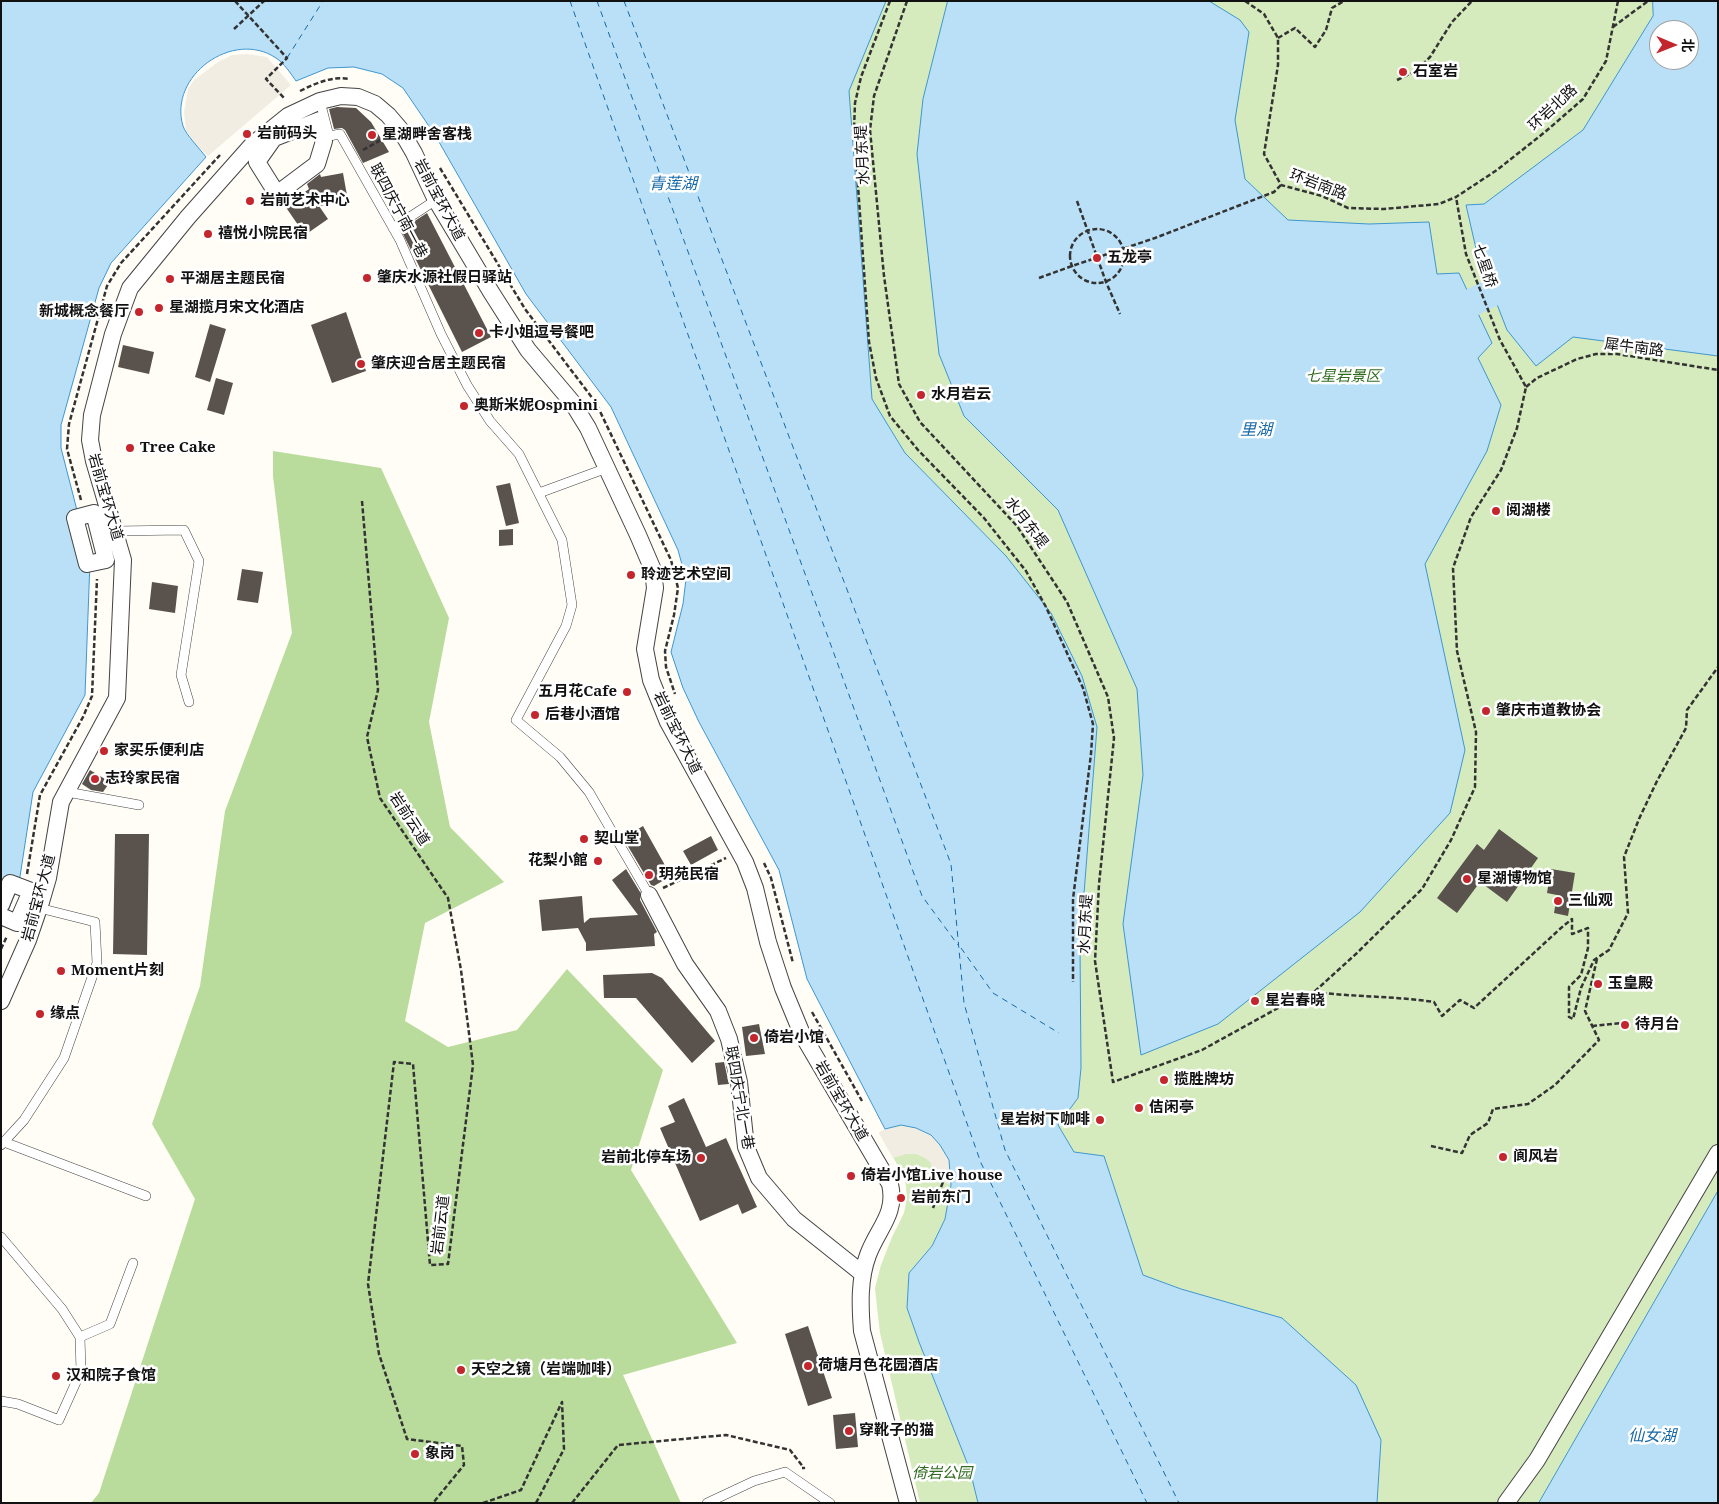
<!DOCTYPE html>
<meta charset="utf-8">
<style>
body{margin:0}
#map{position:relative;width:1719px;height:1504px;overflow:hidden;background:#fffdf5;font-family:"Noto Serif","Noto Sans SC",serif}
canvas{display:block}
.frame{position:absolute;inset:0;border:2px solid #111;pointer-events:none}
.north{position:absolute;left:1649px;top:20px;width:50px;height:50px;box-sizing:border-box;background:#fff;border:1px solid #a0a0a0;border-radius:50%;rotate:91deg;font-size:14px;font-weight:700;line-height:20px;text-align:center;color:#111}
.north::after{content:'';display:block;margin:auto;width:18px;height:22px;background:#c4262e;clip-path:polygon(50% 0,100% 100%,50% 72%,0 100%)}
</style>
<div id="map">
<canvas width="1719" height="1504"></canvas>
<div class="frame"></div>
<div class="north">北</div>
</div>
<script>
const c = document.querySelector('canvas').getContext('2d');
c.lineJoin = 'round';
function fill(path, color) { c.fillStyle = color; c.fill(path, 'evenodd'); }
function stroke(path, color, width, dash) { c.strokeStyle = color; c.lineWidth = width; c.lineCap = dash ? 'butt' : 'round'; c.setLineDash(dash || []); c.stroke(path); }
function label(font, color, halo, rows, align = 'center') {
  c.font = font + ' "Noto Serif","Noto Sans SC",serif'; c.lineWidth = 5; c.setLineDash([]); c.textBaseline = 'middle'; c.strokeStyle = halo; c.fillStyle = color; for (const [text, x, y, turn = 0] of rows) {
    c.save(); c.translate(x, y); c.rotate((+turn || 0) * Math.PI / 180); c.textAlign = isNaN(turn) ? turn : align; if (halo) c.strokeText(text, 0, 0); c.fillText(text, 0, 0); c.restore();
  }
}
fill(new Path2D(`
 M886 1H1718V1503H1377L1381 1440 1181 1289 1143 1275 1104 1156 1074 1152 1058 1125 1078 1098 1081 1068 1080 945 1097 727 1082 676 1006 556 905 453 872 399 849 91ZM1659 30H1689V60H1659Z
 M901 1125 916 1128 951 1185 945 1219 932 1246 909 1273 907 1308 919 1342 970 1470 978 1503H920L880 1333 877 1307 875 1288 881 1265 892 1237 904 1213 907 1198 905 1178 879 1133 885 1129Z`), '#d5ebbd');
fill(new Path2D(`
 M273 451 381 468 449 618 429 722 450 827 504 882 425 923 405 1021 448 1047 517 1030 567 969 663 1070 631 1170 737 1343 623 1375 681 1503H91L99 1493 195 1199 152 1124 200 986 225 811 292 633 273 476Z`), '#b9dc9c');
fill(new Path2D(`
 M247 54 267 57 291 85 208 156 194 143 186 130 184 112 188 89 194 80 218 62 232 55Z
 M902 1126 916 1128 931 1135 940 1145 949 1160 951 1185 933 1178 934 1172 930 1162 925 1158 916 1154H906L893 1158 879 1133 885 1129Z`), '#f1ede2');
const water = new Path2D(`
 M1 1H886L849 91 872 399 905 453 1006 556 1051 613 1082 676 1097 727 1080 945 1081 1068 1078 1098 1058 1125 1074 1152 1104 1156 1143 1275 1181 1289 1282 1318 1356 1385 1381 1440 1377 1503H978L970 1470 919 1342 907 1308 909 1273 932 1246 945 1219 951 1185 949 1160 940 1145 931 1135 916 1128 901 1125 885 1129 807 979 779 870 699 722 683 688 671 652 683 604 686 579 678 550 611 407 526 294 435 135 403 88 382 74 354 67 328 68 296 81C291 74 284 63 276 58 233 29 168 76 183 126 186 135 200 149 206 157L111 263 99 288 61 425V448L90 561 85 695 33 792 19 883 1 929Z
 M948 1H1209L1240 20 1249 32 1235 120 1245 179 1288 220 1369 224 1429 222 1437 274 1459 273 1492 343 1478 358 1501 405 1487 451 1425 564 1465 750 1450 813 1360 912 1218 1024 1141 1055 1123 924 1143 775 1137 689 1058 510 964 416 939 354 917 154 923 99Z
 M1653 1H1718V356L1573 337 1536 366 1507 330 1477 253 1466 205 1484 204 1583 130 1653 16ZM1659 30H1689V60H1659Z
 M1718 1191V1503H1539Z`);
fill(water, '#b9e0f7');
stroke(water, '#3f96cf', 1);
stroke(new Path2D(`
 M1473 302 1493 292`), '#b9e0f7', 28);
stroke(new Path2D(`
 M570 1 981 1163 1147 1503
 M597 1 922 896 958 945
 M624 1 951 864 964 1003 1005 1150 1179 1503
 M287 58 323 1
 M961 948 993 993 1059 1033`), '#1768a6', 1, [6, 5]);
fill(new Path2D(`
 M337 107 356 108 371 122 389 152 363 163 345 130 342 128 334 129 329 109Z
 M343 173 348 201 319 206 328 219 305 235 285 206 309 189 307 184 320 174 321 177Z
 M427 213 491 337 462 352 401 230Z
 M346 312 366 371 332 383 311 325Z
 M210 324 226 329 210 382 195 377Z
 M123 345 154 352 149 374 118 367Z
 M216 378 233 383 224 415 207 410Z
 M510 483 519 523 506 526 496 486Z
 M513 529V545L499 546V530Z
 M242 569 263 572 258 603 237 600Z
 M152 582 178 586 175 613 149 609Z
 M90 770 110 782 103 792 91 790 82 784Z
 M643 826 671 876 654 886 651 885 623 838Z
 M1499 829 1538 858 1507 902 1480 882 1457 913 1437 898 1477 844 1484 850Z
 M115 834H149L147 955 113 954Z
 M711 836 718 850 691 865 683 851Z
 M626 869 640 892V900L657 932 654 934 655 946 586 951V943L578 928 542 931 539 900 582 896 584 923 590 918 638 915 612 880Z
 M1551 869 1575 873 1568 916 1554 913 1557 895 1547 893Z
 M652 973 662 978 715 1041 692 1063 636 998H604L603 975Z
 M759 1024 765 1054 746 1056 742 1027Z
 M724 1062 729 1084 718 1085 715 1063Z
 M684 1098 706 1147 726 1138 757 1207 742 1214 738 1204 700 1221 660 1128 675 1122 668 1106Z
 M808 1326 832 1398 808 1406 785 1334Z
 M855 1413 858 1447 836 1449 833 1415Z`), '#5a524d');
const lane = new Path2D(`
 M320 101 329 136 340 134 400 240 441 334 467 385 490 421 519 454 562 540 572 605 566 626 516 720 560 757 589 792 649 895
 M393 228 436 200
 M539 493 607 468
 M115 531 184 530 199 561 181 675 189 702
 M67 792 139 805
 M4 1142 146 1196
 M1 1145 24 1120 64 1058 97 963 95 922 39 908
 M1 1237 62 1309 80 1337 81 1371 59 1420 18 1404 1 1401
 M80 1337 110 1324 133 1263
 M707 1503 754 1481 785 1472 830 1503`);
const street = new Path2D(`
 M320 120 324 141 317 164 277 194 257 162 274 138Z
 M94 513 106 560 87 564 75 518Z
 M649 895 685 964 718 1011 729 1039 739 1082 746 1147 759 1178 794 1219 863 1274
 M1 905 10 883 31 891 17 923 1 916
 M1 1001 28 940 41 902 48 878 61 802 117 698 123 560 94 461 90 440 92 415 113 334 130 288 188 217 252 145 288 116 320 101 341 96 358 97 375 104 388 115 400 129 414 153 436 200 491 292 528 350 572 402 588 428 638 535 653 570 655 588 645 649 651 680 668 722 745 862 755 888 768 942 783 988 802 1034 890 1184C897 1214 878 1228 868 1255 859 1279 860 1305 862 1331L908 1503
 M1506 1503 1537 1460 1718 1153`);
stroke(lane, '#444', 10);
stroke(street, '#444', 18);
stroke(new Path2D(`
 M235 1 287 58 266 79 285 99
 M890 1 861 77 855 103 854 129 869 342 876 378 890 416 918 450 984 518 1026 571 1046 607 1083 688 1093 724 1091 754 1073 899V982
 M907 1 874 96 870 130 884 276 899 384 920 422 1017 526 1067 602 1108 697 1114 738 1099 884 1095 961 1113 1082 1202 1050 1287 1003 1314 992 1357 953 1422 889 1451 840 1475 787 1476 732 1457 651 1453 568 1471 517 1501 470 1517 428 1526 387 1500 340 1466 254 1456 197
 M1245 1 1264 14 1278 38V65L1264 154 1281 185 1322 196 1348 208 1384 209 1439 204 1456 197 1497 170 1545 132 1583 99 1606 61 1618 1
 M1613 27 1648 1
 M234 29 264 1
 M1278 38 1295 28 1315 47 1326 30 1332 8 1344 1
 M1397 80 1416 71 1430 57 1452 22 1472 1
 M300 91C316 83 332 76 349 79
 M363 150 386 137
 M440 168 525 309 596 403 671 560 678 588 674 615 665 651 666 667 675 694
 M1077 201 1106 282 1120 314
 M1070 256a27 27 0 1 1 54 0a27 27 0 1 1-54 0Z
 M1039 278 1072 266 1155 238 1274 192 1281 185
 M1526 387 1537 378 1577 359 1596 354H1617L1718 370
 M81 500 67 449 69 424 107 286 121 263 220 155
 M362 501 378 690 367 737 380 798 448 898 461 970 473 1065 448 1264 430 1265 413 1064 394 1062 368 1284 379 1354 407 1439 462 1446 464 1465 433 1503
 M764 863 771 878 793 963
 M27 874 40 795 83 717 92 696 97 579
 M663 888 726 858
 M1 949 7 936
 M1314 992C1354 997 1394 996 1434 1002L1442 1016 1460 1000 1474 1008 1561 928 1572 919V934L1588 928V948L1581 975 1569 987V1017L1573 1019 1581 988 1594 960 1609 950 1628 913 1624 857 1639 819 1657 781 1686 728 1687 710 1718 667
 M812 1012 862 1101
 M1592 1026 1622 1023
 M1431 1146 1462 1153 1470 1135 1488 1123 1493 1109 1528 1104 1555 1085 1599 1040 1585 1011 1597 959
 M933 1208 943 1182
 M483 1503 521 1490 562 1402 564 1449 536 1503
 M572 1503 618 1445 726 1435 790 1450 804 1468H802`), '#333', 2.5, [5, 2.5]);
stroke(lane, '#fff', 9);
stroke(street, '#fff', 16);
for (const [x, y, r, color] of [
 [1403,72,5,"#c4262e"],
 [247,134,5,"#c4262e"],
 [372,135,5,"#c4262e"],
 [250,201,5,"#c4262e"],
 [208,234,5,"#c4262e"],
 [1097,258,5,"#c4262e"],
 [367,278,5,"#c4262e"],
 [170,279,5,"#c4262e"],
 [159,308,5,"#c4262e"],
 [139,312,5,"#c4262e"],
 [479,333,5,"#c4262e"],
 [361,364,5,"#c4262e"],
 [921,395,5,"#c4262e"],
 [464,406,5,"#c4262e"],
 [130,448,5,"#c4262e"],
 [1496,511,5,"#c4262e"],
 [631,575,5,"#c4262e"],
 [627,692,5,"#c4262e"],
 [1486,711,5,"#c4262e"],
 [535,715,5,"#c4262e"],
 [104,751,5,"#c4262e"],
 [95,779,5,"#c4262e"],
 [584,839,5,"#c4262e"],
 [598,861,5,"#c4262e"],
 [649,875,5,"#c4262e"],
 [1467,879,5,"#c4262e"],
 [1558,901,5,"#c4262e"],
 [61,971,5,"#c4262e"],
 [1598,984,5,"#c4262e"],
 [1255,1001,5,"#c4262e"],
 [40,1014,5,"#c4262e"],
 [1625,1025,5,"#c4262e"],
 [754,1038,5,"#c4262e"],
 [1164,1080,5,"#c4262e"],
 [1139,1108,5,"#c4262e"],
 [1100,1120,5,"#c4262e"],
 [1503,1157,5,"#c4262e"],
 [701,1158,5,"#c4262e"],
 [851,1176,5,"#c4262e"],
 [901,1198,5,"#c4262e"],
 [808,1366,5,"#c4262e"],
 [461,1370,5,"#c4262e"],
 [56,1376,5,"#c4262e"],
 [849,1431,5,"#c4262e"],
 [415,1454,5,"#c4262e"]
]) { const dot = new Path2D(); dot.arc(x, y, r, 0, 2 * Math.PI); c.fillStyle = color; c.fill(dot); stroke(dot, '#fff', 2); }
label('bold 15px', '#111', '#fff', [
 ["石室岩",1413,72],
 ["岩前码头",257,134],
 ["星湖畔舍客栈",382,135],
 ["岩前艺术中心",260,201],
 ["禧悦小院民宿",218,234],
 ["五龙亭",1107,258],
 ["肇庆水源社假日驿站",377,278],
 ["平湖居主题民宿",180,279],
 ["星湖揽月宋文化酒店",169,308],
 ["新城概念餐厅",129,312,"right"],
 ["卡小姐逗号餐吧",489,333],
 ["肇庆迎合居主题民宿",371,364],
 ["水月岩云",931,395],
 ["奥斯米妮Ospmini",474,406],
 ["Tree Cake",140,448],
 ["阅湖楼",1506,511],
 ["聆迹艺术空间",641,575],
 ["五月花Cafe",617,692,"right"],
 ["肇庆市道教协会",1496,711],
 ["后巷小酒馆",545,715],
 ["家买乐便利店",114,751],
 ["志玲家民宿",105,779],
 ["契山堂",594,839],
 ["花梨小館",588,861,"right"],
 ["玥苑民宿",659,875],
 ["星湖博物馆",1477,879],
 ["三仙观",1568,901],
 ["Moment片刻",71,971],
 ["玉皇殿",1608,984],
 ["星岩春晓",1265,1001],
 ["缘点",50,1014],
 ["待月台",1635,1025],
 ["倚岩小馆",764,1038],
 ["揽胜牌坊",1174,1080],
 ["佶闲亭",1149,1108],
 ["星岩树下咖啡",1090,1120,"right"],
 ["阆风岩",1513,1157],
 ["岩前北停车场",691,1158,"right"],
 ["倚岩小馆Live house",861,1176],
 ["岩前东门",911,1198],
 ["荷塘月色花园酒店",818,1366],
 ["天空之镜（岩端咖啡）",471,1370],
 ["汉和院子食馆",66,1376],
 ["穿靴子的猫",859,1431],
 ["象岗",425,1454]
], 'left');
label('15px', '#111', '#fff', [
 ["环岩北路",1553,108,-43],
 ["水月东堤",863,155,-93],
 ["环岩南路",1318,185,21],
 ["岩前宝环大道",439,200,62],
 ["联四庆宁南一巷",398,211,62],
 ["七星桥",1484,266,71],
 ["犀牛南路",1634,348,7],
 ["岩前宝环大道",105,497,74],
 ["水月东堤",1026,523,52],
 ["岩前宝环大道",677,733,64],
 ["岩前云道",409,819,57],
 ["岩前宝环大道",39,898,-75],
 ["水月东堤",1086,924,-87],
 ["联四庆宁北一巷",739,1098,80],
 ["岩前宝环大道",841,1101,60],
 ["岩前云道",441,1225,-83]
]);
label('italic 15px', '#2f6b1f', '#fff', [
 ["七星岩景区",1343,377],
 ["倚岩公园",942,1474]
]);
label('italic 16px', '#1768a6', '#fff', [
 ["青莲湖",673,184],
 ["里湖",1256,430],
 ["仙女湖",1652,1436]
]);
</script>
